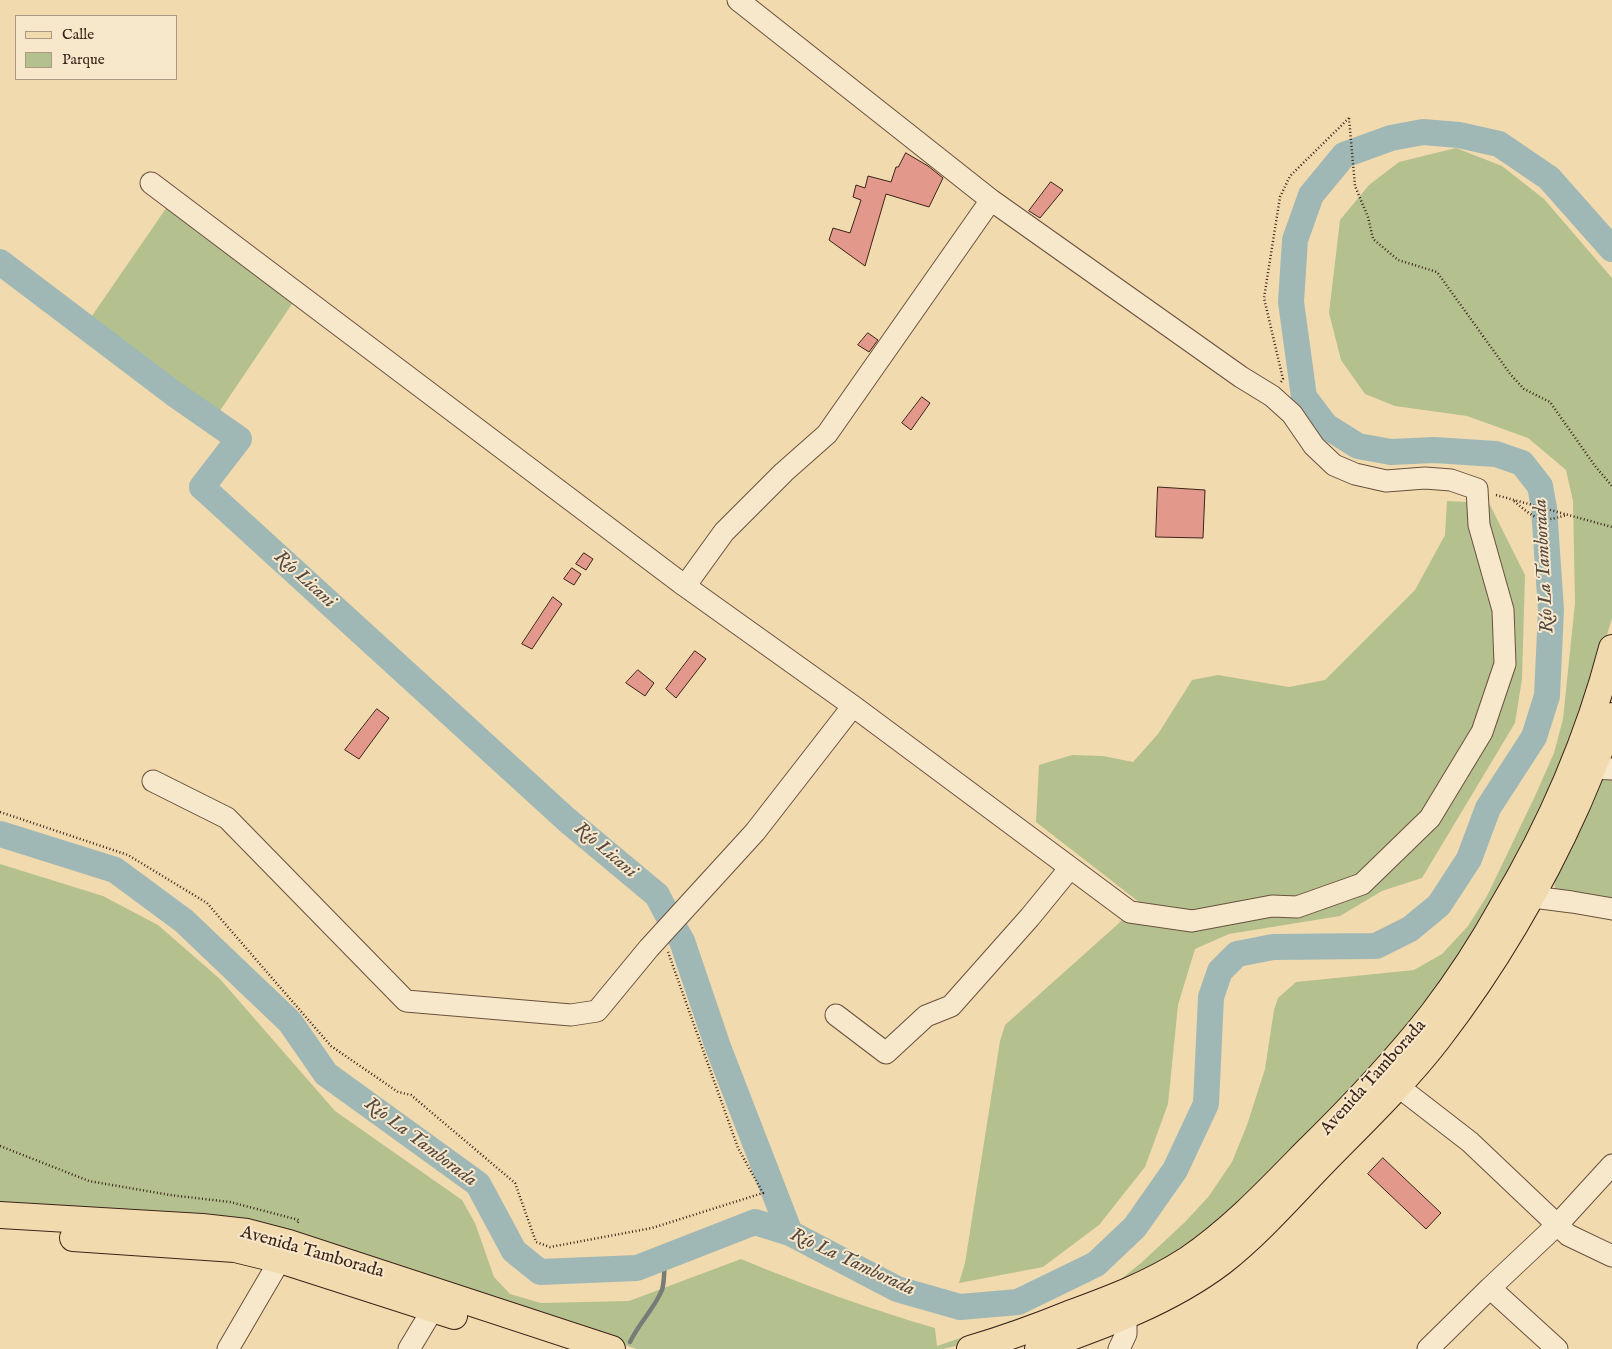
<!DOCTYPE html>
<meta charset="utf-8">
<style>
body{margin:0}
#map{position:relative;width:1612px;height:1349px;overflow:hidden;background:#f2daaf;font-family:"IM FELL English",serif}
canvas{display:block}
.legend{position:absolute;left:15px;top:15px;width:162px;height:65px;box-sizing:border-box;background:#f7e7cb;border:1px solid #ac9984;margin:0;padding:6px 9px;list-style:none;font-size:15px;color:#3c2319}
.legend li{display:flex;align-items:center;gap:10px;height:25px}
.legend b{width:25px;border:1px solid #ac9984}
</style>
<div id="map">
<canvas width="1612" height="1349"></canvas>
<ul class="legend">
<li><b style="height:6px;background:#f2daaf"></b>Calle</li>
<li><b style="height:14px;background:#b4c18f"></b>Parque</li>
</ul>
</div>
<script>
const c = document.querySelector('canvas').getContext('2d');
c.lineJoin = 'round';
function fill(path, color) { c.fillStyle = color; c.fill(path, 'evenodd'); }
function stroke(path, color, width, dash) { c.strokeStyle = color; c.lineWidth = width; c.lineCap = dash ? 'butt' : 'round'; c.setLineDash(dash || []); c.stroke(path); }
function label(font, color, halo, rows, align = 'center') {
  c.font = font + ' "IM FELL English",serif'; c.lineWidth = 4; c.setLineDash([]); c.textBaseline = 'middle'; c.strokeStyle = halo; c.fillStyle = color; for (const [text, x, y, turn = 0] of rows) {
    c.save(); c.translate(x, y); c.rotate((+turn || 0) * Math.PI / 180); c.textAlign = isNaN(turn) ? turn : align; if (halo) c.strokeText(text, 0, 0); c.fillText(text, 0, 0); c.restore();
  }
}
fill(new Path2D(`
 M1456 148 1502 166 1544 199 1612 278V618L1587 703 1556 787 1490 914 1411 1027 1220 1223 1149 1274 984 1339 943 1349H637L400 1272 0 1207V864L103 896 158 925 220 979 335 1111 462 1200 475 1223 494 1277 510 1294 541 1303 629 1301 741 1259C804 1285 869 1309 935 1328L937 1346 1050 1307 1121 1279 1141 1263 1185 1222 1209 1196 1232 1162 1247 1125 1265 1069 1274 1010 1278 998 1296 982 1414 970 1442 954 1468 926 1487 896 1535 796 1554 753 1563 719 1575 603 1573 501 1566 470 1528 438 1467 416 1395 406 1365 394 1341 360 1329 313 1340 220 1369 185 1399 162Z
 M169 204 294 301 213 421 173 393 85 326Z
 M1447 501 1489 503 1525 575 1522 679 1515 723 1422 878 1382 891 1340 916 1229 934 1195 949 1178 1005 1168 1104 1145 1167 1099 1225 1043 1267 959 1283 965 1263 1000 1041 1005 1025 1118 924 1139 902 1036 822 1039 765 1072 755 1103 756 1133 762 1158 734 1192 680 1218 675 1289 687 1325 680 1415 590 1445 535Z
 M1604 773 1612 774V903L1556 893 1554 882Z`), '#b4c18f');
stroke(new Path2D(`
 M630 1342C639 1323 654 1309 662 1290 665 1280 664 1267 665 1257`), '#777c77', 4.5);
stroke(new Path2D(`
 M0 262 173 393 239 439 202 487 567 820 657 895 667 914
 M0 834 115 870 184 921 290 1022 326 1074 478 1184 514 1251 540 1272 637 1268 755 1222 790 1233 897 1289 960 1307 1018 1302 1096 1264 1135 1227 1175 1170 1206 1104 1211 997 1220 971 1237 954 1273 947 1376 946 1410 929 1439 905 1469 859 1488 808 1534 737 1547 696 1551 610 1544 508 1540 486 1522 463 1496 454 1434 450 1391 452 1358 446 1326 426 1304 397 1291 302 1295 240 1311 195 1344 155 1391 138 1423 132 1459 135 1499 144 1549 178 1612 249
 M675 929 682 941 718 1047 790 1233`), '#9fb8b5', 26);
const building = new Path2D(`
 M906 153 928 166 943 178 929 207 886 194 865 266 829 240 833 228 850 233 861 200 853 197 856 185 865 188 868 176 891 182 896 167H898Z
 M1051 182 1063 190 1040 218 1029 211Z
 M868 333 878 340 869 352 858 345Z
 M922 397 930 403 911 430 902 423Z
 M1158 487 1205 490 1203 538 1156 537Z
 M584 553 593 559 586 570 576 564Z
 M572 568 581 574 574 585 564 579Z
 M553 597 562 604 532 649 522 644Z
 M695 651 706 659 676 698 666 689Z
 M638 670 654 683 645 696 626 683Z
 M377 709 389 718 359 759 345 750Z
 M1383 1158 1441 1213 1426 1229 1368 1174Z`);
fill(building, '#e2988b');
stroke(building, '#3c2319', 1);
const minor = new Path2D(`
 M151 183 685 586 853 706 1130 912 1192 921 1272 906 1297 907 1362 884 1430 818 1482 732 1505 664 1503 610 1479 525 1477 489 1451 480 1425 478 1386 481 1355 474 1334 465 1314 446 1292 414 1272 396 1241 377 991 200 738 0
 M685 586 724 532 784 472 827 434 991 200
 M1593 768 1612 769
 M153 781 227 818 406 1001 571 1015 597 1011 649 948 755 832 853 706
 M1533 897 1572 902 1612 909
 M836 1015 886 1053 926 1016 951 1006 1030 917 1070 868
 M1386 1077 1470 1142 1568 1235 1612 1256
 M1490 1288 1557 1349
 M228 1349 287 1248
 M409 1349 433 1309
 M1119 1349 1126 1334V1316
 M1428 1349 1490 1288 1558 1224 1612 1165`);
const major = new Path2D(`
 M0 1215 202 1227 247 1232 289 1243 612 1349
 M73 1238 235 1249 280 1260 454 1316
 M970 1349C1004 1339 1037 1327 1069 1314 1110 1299 1150 1284 1187 1260 1231 1230 1268 1191 1305 1153 1350 1109 1394 1063 1433 1013 1458 980 1481 945 1501 909 1550 827 1588 740 1612 648
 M1038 1349C1102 1326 1168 1303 1222 1262 1259 1233 1291 1196 1323 1163 1362 1123 1404 1083 1438 1039 1495 965 1540 888 1578 803 1590 774 1603 746 1612 716`);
stroke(minor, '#6a513e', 23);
stroke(major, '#3c2319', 28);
stroke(new Path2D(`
 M1349 118 1355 186 1368 217 1373 239 1398 260 1437 272 1511 375 1524 389 1550 402 1595 466 1612 486
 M1281 382 1283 379 1264 298 1280 197 1290 176 1349 118
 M1496 495 1612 527
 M1514 501C1534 518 1540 524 1566 515
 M0 812 128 855 207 903 331 1046 398 1092 411 1095 515 1183 536 1242 550 1247 652 1228 763 1193 738 1148 668 952
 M0 1146 89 1181 170 1195 230 1202 299 1220 297 1224`), '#3c2319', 2.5, [1, 2.5]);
stroke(minor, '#f7e7cb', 21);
stroke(major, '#f2daaf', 26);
label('18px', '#3c2319', '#f7e7cb', [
 ["Avenida Tamborada",1374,1078,-48],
 ["Avenida Tamborada",312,1253,16]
]);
label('italic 19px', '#554840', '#f7e7cb', [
 ["Río La Tamborada",1545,566,-93],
 ["Río Licani",304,580,42],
 ["Río Licani",605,851,40],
 ["Río La Tamborada",420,1143,37],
 ["Río La Tamborada",852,1263,25]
]);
</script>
